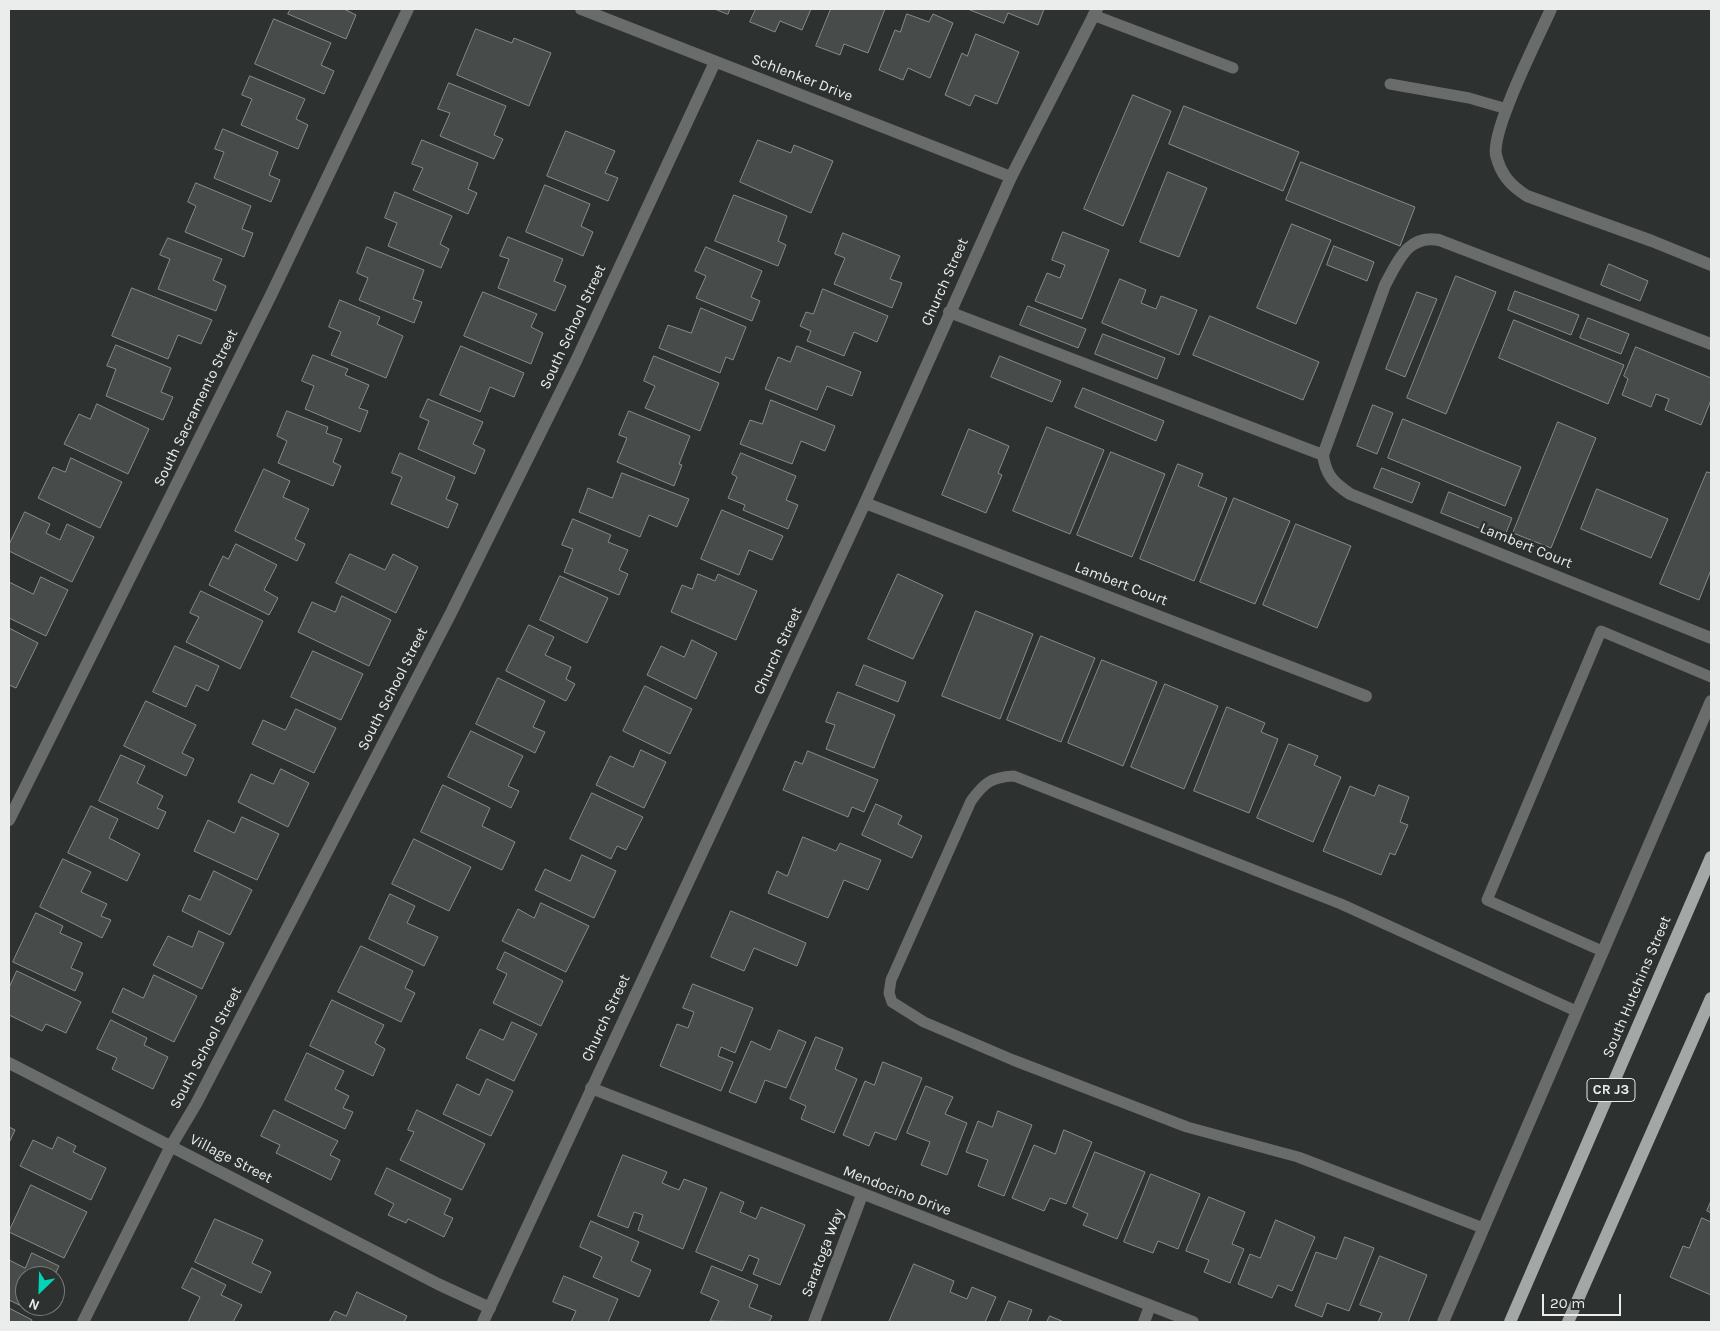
<!DOCTYPE html>
<style>
body{margin:0}
#map{position:relative;width:1720px;height:1331px;overflow:hidden;background:#2d3130;font-family:Karla,sans-serif}
canvas{display:block}
.frame{position:absolute;inset:0;border:10px solid #eaedec;pointer-events:none}
.north{position:absolute;left:15px;top:1266px;width:50px;height:50px;box-sizing:border-box;background:#2d3130;border:1px solid #797c7b;border-radius:50%;rotate:204deg;font-size:14px;font-weight:700;line-height:20px;text-align:center;color:#eaedec}
.north::after{content:'';display:block;margin:auto;width:18px;height:22px;background:#01d5b6;clip-path:polygon(50% 0,100% 100%,50% 72%,0 100%)}
.scale{position:absolute;left:1542px;top:1294px;width:79px;height:22px;box-sizing:border-box;border:2px solid #eaedec;border-top:0;padding-left:6px;font-size:15px;line-height:18px;white-space:nowrap;color:#eaedec;-webkit-text-stroke:4px #2d3130;paint-order:stroke}
</style>
<div id="map">
<canvas width="1720" height="1331"></canvas>
<div class="frame"></div>
<div class="north">N</div>
<div class="scale">20 m</div>
</div>
<script>
const c = document.querySelector('canvas').getContext('2d');
c.lineJoin = 'round';
function fill(path, color) { c.fillStyle = color; c.fill(path, 'evenodd'); }
function stroke(path, color, width, dash) { c.strokeStyle = color; c.lineWidth = width; c.lineCap = dash ? 'butt' : 'round'; c.setLineDash(dash || []); c.stroke(path); }
function label(font, color, halo, rows, align = 'center') {
  c.font = font + ' Karla,sans-serif'; c.lineWidth = 5; c.setLineDash([]); c.textBaseline = 'middle'; c.strokeStyle = halo; c.fillStyle = color; for (const [text, x, y, turn = 0] of rows) {
    c.save(); c.translate(x, y); c.rotate((+turn || 0) * Math.PI / 180); c.textAlign = isNaN(turn) ? turn : align; if (halo) c.strokeText(text, 0, 0); c.fillText(text, 0, 0); c.restore();
  }
}
const building = new Path2D(`
 M291 9H344L356 15 346 39 288 14Z
 M715 9H730L728 14Z
 M756 9H811L802 30 780 21 775 32 750 22Z
 M831 9H885L868 53 844 44 840 55 816 46Z
 M968 9H1044L1038 25 1008 13 1004 23Z
 M907 14 929 22 933 14 953 23 930 78 908 68 903 80 879 70 895 30 900 32Z
 M274 19 331 43 321 65 334 71 324 94 255 64Z
 M476 29 512 43 514 38 551 53 529 106 457 75Z
 M976 34 1019 52 997 104 975 95 970 106 945 95 962 53 967 56Z
 M250 76 305 99 296 119 308 125 298 149 241 125 252 99 242 95Z
 M449 83 506 106 494 135 503 139 494 159 440 136 450 113 438 109Z
 M1133 95 1171 111 1123 226 1084 209Z
 M1184 106 1299 152 1283 191 1169 144Z
 M223 129 278 152 269 175 280 180 271 202 214 178 224 152 215 149Z
 M566 131 615 151 605 173 618 178 608 201 547 176Z
 M422 140 478 163 468 189 477 193 468 214 413 190 423 168 412 164Z
 M758 140 791 153 794 145 833 161 811 213 740 182Z
 M1301 162 1415 207 1400 246 1286 200Z
 M1168 172 1207 188 1179 257 1140 242Z
 M196 183 251 206 242 229 253 233 244 257 185 232 196 206 188 202Z
 M545 185 590 204 581 226 593 232 583 256 526 232Z
 M395 192 452 216 440 244 449 249 441 268 388 246 397 223 385 218Z
 M734 195 787 216 778 241 786 245 778 266 715 241Z
 M1292 224 1331 240 1296 324 1257 308Z
 M1063 232 1109 250 1082 319 1035 301 1047 273 1060 278 1065 265 1052 260Z
 M843 233 900 256 890 279 902 283 892 308 834 284 845 258 835 254Z
 M508 237 563 259 554 281 566 286 555 311 498 288 509 259 500 256Z
 M168 238 222 259 213 280 226 286 216 311 158 289 170 259 160 255Z
 M1334 246 1374 262 1367 281 1327 265Z
 M367 247 424 270 413 299 422 302 414 323 359 300 368 278 357 273Z
 M706 247 762 271 751 297 760 301 752 321 696 298 706 276 695 271Z
 M1609 264 1648 281 1640 301 1601 285Z
 M1456 276 1496 292 1446 414 1407 398Z
 M1120 279 1146 290 1141 303 1156 309 1161 296 1197 310 1179 355 1102 323Z
 M132 288 212 320 201 344 178 335 168 359 112 336Z
 M823 289 888 316 877 342 854 332 844 356 807 341 811 331 800 326 806 312 813 314Z
 M1515 291 1579 315 1571 335 1508 310Z
 M483 292 537 314 531 327 543 333 531 364 464 336Z
 M1417 292 1437 299 1405 377 1386 369Z
 M340 300 380 317 377 324 403 336 386 378 331 355 341 332 329 327Z
 M1028 306 1086 329 1078 348 1020 325Z
 M701 308 746 327 733 360 726 357 720 373 659 348 668 325 691 333Z
 M1210 316 1319 362 1303 400 1193 355Z
 M1588 318 1629 334 1621 354 1580 338Z
 M1514 320 1624 365 1608 404 1499 358Z
 M1103 334 1165 358 1157 379 1095 354Z
 M116 345 171 368 161 392 173 397 163 420 106 396 116 369 107 366Z
 M461 346 524 373 514 397 490 387 480 412 440 395Z
 M797 346 861 372 852 396 827 386 817 410 765 389 778 357 790 362Z
 M1636 347 1711 378V400L1701 425 1665 410 1669 399 1656 394 1651 407 1622 395 1628 379 1624 376Z
 M313 355 348 369 345 375 369 385 359 408 368 411 360 432 305 409 314 386 302 381Z
 M654 356 719 383 700 431 645 408 655 386 644 381Z
 M1000 356 1061 381 1052 402 991 377Z
 M1083 388 1164 421 1156 441 1075 407Z
 M428 399 483 422 473 444 485 450 475 474 418 449 429 421 420 417Z
 M771 400 835 426 825 451 801 441 792 464 740 444 750 420 762 424Z
 M97 404 149 429 128 474 64 444 79 414 90 419Z
 M1373 405 1393 413 1377 454 1357 446Z
 M287 411 328 427 326 433 342 439 333 462 341 466 333 486 278 463 287 441 277 436Z
 M629 411 690 436 679 464 682 465 674 486 617 462 627 438 619 435Z
 M1403 419 1521 467 1505 506 1388 458Z
 M1558 422 1596 438 1551 548 1513 533Z
 M1047 427 1104 450 1070 534 1013 511Z
 M969 429 1009 446 998 473 1002 475 986 513 942 495Z
 M1111 452 1165 474 1132 557 1077 535Z
 M400 453 455 477 446 499 458 504 448 528 391 504 402 477 392 473Z
 M741 453 796 476 786 500 798 505 788 529 743 510 745 505 728 498 737 477 732 474Z
 M71 458 122 482 100 528 38 498 53 467 65 472Z
 M1178 464 1203 474 1198 486 1227 498 1194 581 1140 559Z
 M1382 468 1420 483 1412 503 1374 488Z
 M264 469 290 481 283 497 309 509 295 539 305 544 297 561 235 531Z
 M1707 472 1711 473V570L1699 600 1660 584Z
 M622 473 689 499 677 527 649 515 640 537 579 512 588 488 612 498Z
 M1597 489 1668 519 1651 558 1581 529Z
 M1449 492 1512 518 1504 538 1441 513Z
 M1234 498 1290 521 1255 604 1200 582Z
 M722 510 783 536 772 560 749 550 739 575 701 559Z
 M25 512 50 524 46 533 60 540 67 524 94 537 72 582 9 551V545Z
 M573 519 611 535 608 542 628 550 619 570 628 574 619 595 564 572 573 549 562 545Z
 M1296 524 1351 546 1317 628 1263 605Z
 M236 544 277 565 264 590 278 598 269 615 209 585 223 556 228 559Z
 M350 554 385 570 393 554 418 567 396 613 336 583Z
 M698 574 715 581 718 574 757 591 736 640 671 612 682 585 692 589Z
 M898 574 943 595 913 659 868 639Z
 M560 576 608 598 587 643 540 620Z
 M41 577 68 590 46 636 9 618V582L33 594Z
 M201 591 263 621 240 669 186 642 199 617 190 613Z
 M342 596 391 620 369 666 298 632 312 602 335 612Z
 M976 611 1033 634 1000 719 942 696Z
 M529 625 554 637 545 655 571 667 566 679 575 684 566 701 506 671Z
 M9 628 38 643 16 688 9 685Z
 M1041 636 1095 658 1061 742 1007 720Z
 M692 640 717 653 696 699 647 675 661 646 684 657Z
 M175 646 219 666 208 691 196 685 186 707 153 692Z
 M313 651 363 674 341 720 291 697Z
 M1102 660 1157 682 1123 766 1068 743Z
 M864 665 906 682 898 702 856 685Z
 M498 678 545 701 533 727 545 732 535 753 476 724Z
 M1165 684 1218 706 1184 789 1131 767Z
 M645 686 692 709 670 754 623 731Z
 M838 692 895 715 874 768 826 749 835 725 826 722Z
 M146 701 196 725 182 753 194 759 186 776 124 746Z
 M1227 707 1265 723 1261 732 1278 739 1249 813 1194 791Z
 M296 709 336 728 314 773 252 744 263 720 285 730Z
 M471 731 523 756 508 786 519 791 511 808 448 777Z
 M1289 744 1318 756 1314 765 1341 777 1313 842 1257 818Z
 M641 750 666 762 644 808 596 785 610 756 633 767Z
 M808 751 878 780 864 812 852 807 848 817 783 790 795 761 802 764Z
 M121 755 145 766 137 783 163 796 157 808 166 812 158 829 99 801Z
 M281 769 309 783 288 827 238 802 251 774 273 784Z
 M443 785 490 808 482 826 515 842 502 870 421 832Z
 M1379 785 1409 797 1400 822 1408 825 1395 855 1390 853 1381 875 1323 851 1350 786 1374 796Z
 M592 793 643 817 626 850 617 846 611 859 570 839Z
 M876 804 902 816 898 824 922 836 912 858 862 835Z
 M91 806 118 819 109 838 140 854 127 881 68 853Z
 M242 817 279 834 257 880 194 851 208 820 234 833Z
 M803 837 836 851 840 843 881 860 868 890 844 880 828 918 768 893 777 871 787 876Z
 M414 839 471 867 449 911 392 884Z
 M582 855 616 871 594 918 535 890 545 869 570 881Z
 M63 859 91 872 81 892 107 904 101 916 111 920 102 938 40 907Z
 M214 871 252 890 230 935 182 911 189 895 200 900Z
 M390 894 415 906 407 923 438 937 424 966 369 939Z
 M541 903 589 926 566 972 502 941 518 909 534 918Z
 M731 911 806 943 797 966 754 948 744 971 711 957Z
 M36 913 63 926 60 933 82 943 71 968 83 973 75 991 13 962Z
 M199 931 224 943 202 989 153 965 168 936 192 947Z
 M361 946 413 971 405 988 415 993 401 1022 338 992Z
 M505 952 563 981 541 1026 493 1003 507 974 497 969Z
 M17 971 81 1002 66 1033 46 1024 42 1031 9 1015V988Z
 M154 975 197 996 174 1042 112 1012 123 988 143 998Z
 M693 984 753 1008 735 1053 721 1047 718 1056 733 1062 721 1091 660 1066 677 1024 688 1028 694 1012 683 1008Z
 M332 1000 384 1025 375 1043 385 1049 373 1076 310 1046Z
 M111 1020 147 1038 144 1045 168 1057 153 1089 112 1069 117 1058 97 1049Z
 M512 1022 537 1034 514 1081 466 1058 480 1029 503 1040Z
 M779 1030 806 1042 786 1088 765 1080 756 1103 729 1092 751 1041 770 1050Z
 M816 1037 843 1048 835 1069 857 1079 834 1133 801 1119 806 1106 790 1099Z
 M307 1053 344 1071 335 1089 349 1096 343 1108 353 1112 345 1129 285 1100Z
 M883 1062 922 1078 896 1140 875 1132 869 1146 843 1135 865 1081 874 1085Z
 M487 1079 513 1091 491 1136 443 1114 457 1084 479 1095Z
 M926 1086 953 1097 945 1114 967 1123 947 1175 921 1165 930 1142 907 1133Z
 M274 1110 338 1141 330 1155 340 1160 331 1180 276 1153 280 1145 261 1136Z
 M417 1110 485 1144 462 1190 400 1160 414 1132 408 1130Z
 M998 1111 1032 1125 1004 1196 978 1186 988 1160 966 1152 978 1121 992 1127Z
 M9 1127 15 1130 9 1143Z
 M1064 1130 1092 1142 1066 1204 1050 1198 1044 1211 1012 1198 1034 1145 1055 1154Z
 M58 1137 76 1146 73 1152 106 1168 91 1200 20 1166 33 1140 52 1149Z
 M1095 1152 1145 1172 1117 1239 1083 1225 1088 1214 1073 1207Z
 M623 1155 667 1172 662 1183 679 1190 684 1179 707 1188 683 1249 638 1230 643 1215 634 1212 628 1228 598 1216Z
 M387 1168 451 1199 444 1214 453 1218 444 1237 408 1219 406 1223 388 1215 394 1204 375 1194Z
 M1151 1174 1200 1194 1178 1249 1158 1241 1153 1253 1124 1242Z
 M31 1185 87 1212 64 1258 9 1232Z
 M721 1192 744 1202 740 1212 756 1219 761 1207 805 1225 780 1285 753 1274 759 1259 749 1255 742 1271 696 1252Z
 M1209 1197 1245 1212 1232 1244 1244 1249 1230 1283 1204 1272 1209 1260 1186 1251Z
 M1711 1201V1213L1707 1211Z
 M1702 1218 1711 1222V1295L1670 1277 1683 1246 1689 1248Z
 M215 1219 263 1240 252 1263 271 1272 261 1293 195 1262Z
 M1276 1220 1315 1237 1292 1291 1278 1285 1272 1298 1238 1284 1250 1254 1260 1258Z
 M591 1221 639 1242 631 1261 651 1270 639 1297 593 1277 602 1257 580 1247Z
 M1345 1237 1374 1248 1349 1311 1327 1303 1322 1317 1295 1306 1316 1252 1336 1259Z
 M32 1253 59 1266 54 1276H25V1306H39L36 1313 9 1300V1260L25 1268Z
 M1380 1256 1427 1275 1408 1322H1378L1382 1313 1360 1305Z
 M914 1264 954 1281 950 1292 967 1299 972 1287 996 1297 985 1322H889Z
 M712 1266 758 1285 749 1307 772 1316 769 1322 710 1321 719 1301 701 1293Z
 M192 1268 226 1285 221 1295 242 1305 233 1322H188L200 1297 182 1288Z
 M564 1276 618 1299 608 1322H571L576 1311 553 1302Z
 M357 1292 407 1316 404 1322H329L335 1311 346 1316Z
 M1009 1301 1032 1310 1027 1322H1000Z
 M9 1308 32 1320 31 1322H9Z
 M1050 1316 1064 1322H1047Z`);
fill(building, '#474b4a');
stroke(building, '#868c8a', 1);
stroke(new Path2D(`
 M1093 15 1233 68
 M1390 84 1469 98 1507 109
 M1602 951 1487 900 1601 631 1711 677
 M1483 1228 1298 1157 1187 1127 1013 1060 924 1022 892 1002 889 993 891 980 971 801C984 783 991 777 1014 776L1341 904 1576 1011`), '#6a6c6c', 11);
stroke(new Path2D(`
 M581 9 1011 177
 M1551 9C1539 36 1491 130 1496 155 1501 175 1510 185 1527 196L1652 241 1711 265
 M949 312 1323 455
 M1711 344 1439 240C1408 234 1398 261 1385 285L1323 455C1326 476 1334 483 1350 494L1711 638
 M865 503 1366 696
 M9 820 271 295 408 9
 M9 1063 438 1284 490 1308
 M591 1088 1193 1322
 M83 1322 171 1146 196 1104 451 613 576 361 715 62
 M814 1322 862 1195
 M1144 1322 1150 1306
 M1443 1322 1711 701`), '#6a6c6c', 12);
stroke(new Path2D(`
 M483 1322 865 503 1011 177 1097 9`), '#6a6c6c', 12);
stroke(new Path2D(`
 M1510 1322 1711 857
 M1568 1322 1711 998`), '#a3a8a6', 12);
for (const [x, y, w] of [
 [1611,1090,48]
]) { const box = new Path2D(); box.roundRect(x - w / 2, y - 11.5, w, 23, 4); c.fillStyle = '#2d3130'; c.fill(box); stroke(box, '#eaedec', 1); }
label('bold 14px', '#eaedec', null, [
 ["CR J3",1611,1090]
]);
label('15px', '#eaedec', '#2d3130', [
 ["Schlenker Drive",802,78,21],
 ["Church Street",945,282,-66],
 ["South School Street",573,327,-65],
 ["South Sacramento Street",196,408,-64],
 ["Lambert Court",1526,546,22],
 ["Lambert Court",1121,584,21],
 ["Church Street",778,651,-65],
 ["South School Street",393,689,-63],
 ["South Hutchins Street",1637,987,-67],
 ["Church Street",606,1018,-65],
 ["South School Street",206,1048,-62],
 ["Village Street",231,1159,27],
 ["Mendocino Drive",897,1191,21],
 ["Saratoga Way",823,1253,-69]
]);
</script>
